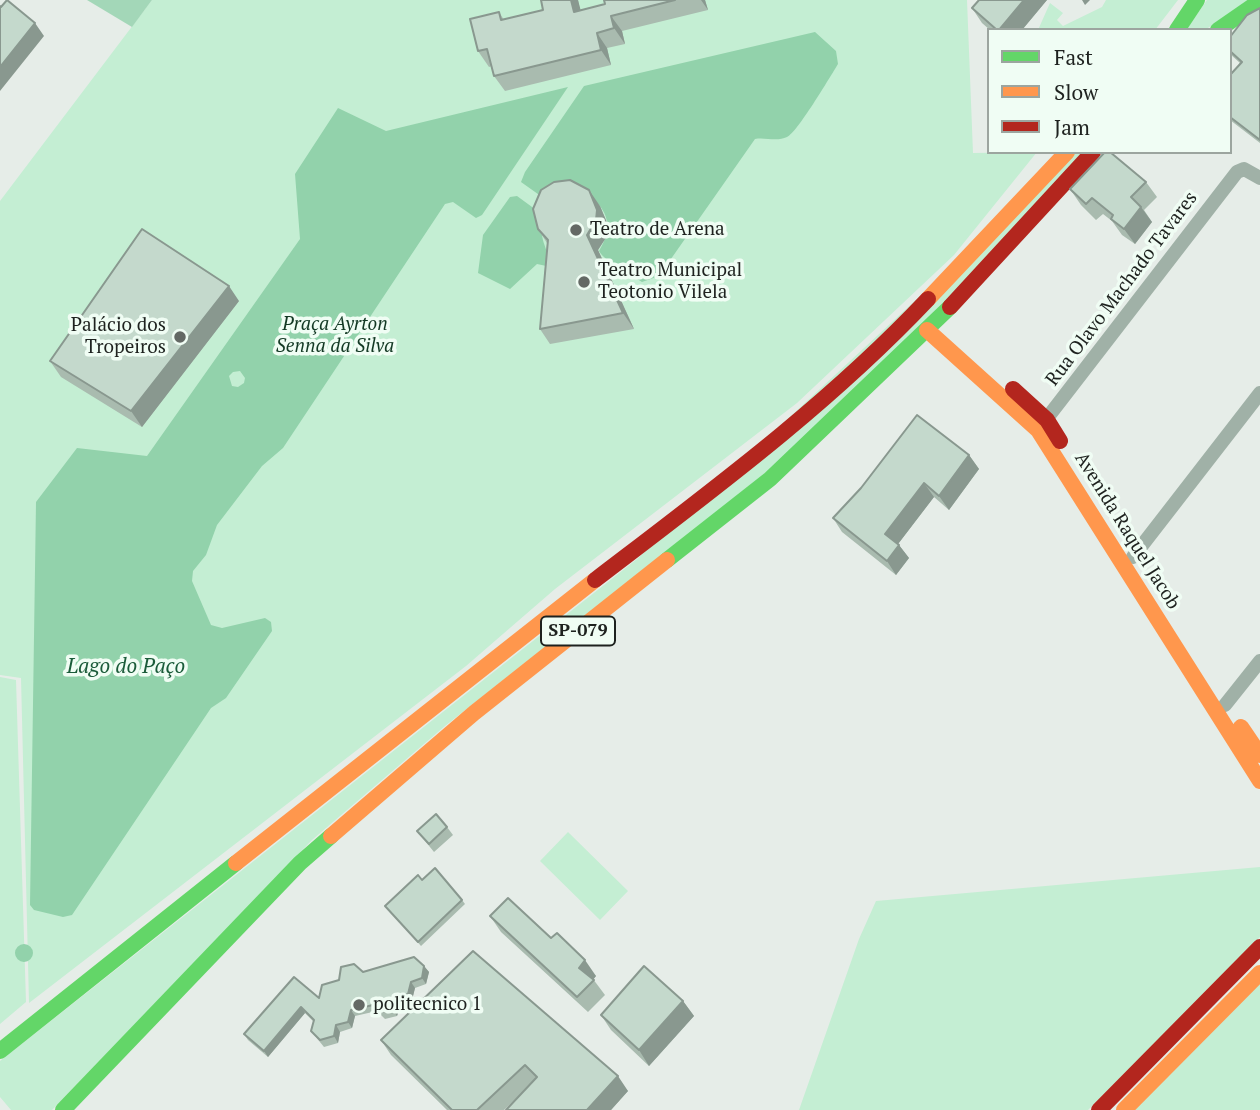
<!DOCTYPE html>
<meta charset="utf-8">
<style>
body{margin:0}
#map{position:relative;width:1260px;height:1110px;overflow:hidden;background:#e6ede8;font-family:"PT Serif",serif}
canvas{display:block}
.legend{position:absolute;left:987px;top:28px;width:245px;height:126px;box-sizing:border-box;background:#f0fdf4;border:2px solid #9ca59f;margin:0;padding:9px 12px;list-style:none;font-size:21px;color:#1e221f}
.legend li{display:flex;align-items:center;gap:14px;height:35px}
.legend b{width:35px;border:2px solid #9ca59f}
</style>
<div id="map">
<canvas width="1260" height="1110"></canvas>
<ul class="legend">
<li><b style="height:9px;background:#63d668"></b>Fast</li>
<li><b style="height:9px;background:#ff974d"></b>Slow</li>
<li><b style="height:9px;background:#b3261e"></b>Jam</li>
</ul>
</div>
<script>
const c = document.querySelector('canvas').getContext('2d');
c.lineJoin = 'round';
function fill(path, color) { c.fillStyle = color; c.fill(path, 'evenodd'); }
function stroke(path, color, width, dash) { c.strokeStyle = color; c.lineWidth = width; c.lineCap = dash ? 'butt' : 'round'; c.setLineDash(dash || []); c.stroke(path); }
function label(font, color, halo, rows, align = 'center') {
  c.font = font + ' "PT Serif",serif'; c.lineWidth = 7; c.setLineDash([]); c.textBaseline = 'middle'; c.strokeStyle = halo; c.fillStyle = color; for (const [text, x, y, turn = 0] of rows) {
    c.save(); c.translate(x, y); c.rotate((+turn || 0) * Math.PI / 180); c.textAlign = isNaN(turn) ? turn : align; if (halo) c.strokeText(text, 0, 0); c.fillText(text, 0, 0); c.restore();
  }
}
fill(new Path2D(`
 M152 0H967L973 153 1037 152 954 255 797 403 555 589 466 666 29 1003 21 678 0 675V201Z
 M1106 0H1178L1155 30H1038L1050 3 1063 13 1057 20 1063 26 1102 7Z
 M1207 0H1248L1205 30H1186Z
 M1075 152H1085L925 324 778 463 445 726 312 840 52 1110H11L0 1097V1061L637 559Z
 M0 677 16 680 26 1002 0 1024Z
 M568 832 628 891 600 920 540 861Z
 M1260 867V937L1088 1110H799L859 939 876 901Z
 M1260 981V1110H1133Z`), '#c4eed3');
fill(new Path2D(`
 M87 0H152L132 27Z`), '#a3d7b8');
fill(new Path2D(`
 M815 32 836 51 838 64C830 77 797 133 787 137 777 142 765 137 755 139L659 276 642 282C631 275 605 262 599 251 611 231 611 214 592 198L552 204 521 182 525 172 584 86Z
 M568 87 482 215 476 218 453 202 445 204 283 448 262 466 217 525 206 555 193 571 192 581 211 625 222 628 265 618 271 622 272 631 226 698 211 708 72 915 63 917 34 910 30 905 36 502 77 448 147 456 300 239 295 174 338 108 386 131ZM240 371 245 378 244 383 238 387 232 386 229 376 233 372Z
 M517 196 543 215C538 240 547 245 551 267L537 264 510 289 478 273 483 235 510 197Z
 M15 953a9 9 0 1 1 18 0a9 9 0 1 1-18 0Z`), '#92d2ab');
stroke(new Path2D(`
 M1041 426 1237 172 1244 169 1260 178
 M1133 557 1260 393
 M1225 705 1260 661`), '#a0b1a7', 14);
stroke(new Path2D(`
 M1177 30 1197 0
 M1218 30 1260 1
 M667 560 770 479 950 307
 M0 1051 236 863
 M63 1110 300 863 331 836`), '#63d668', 16);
stroke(new Path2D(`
 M928 299 1067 152
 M927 330 1038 430 1260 781
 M1241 727 1260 755
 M331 836 474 713 667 560
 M236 863 595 580
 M1124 1110 1260 973`), '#ff974d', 16);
stroke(new Path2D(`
 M950 307 1093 152
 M1013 389 1047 420 1060 441
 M595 580C710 492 828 405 928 299
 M1099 1110 1260 947`), '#b3261e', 16);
fill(new Path2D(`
 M578 0 580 10 605 4 604 0H705L708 10 622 31 625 44 607 48 611 65 505 91 494 76 492 66 489 67 478 51 499 12 504 20Z
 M979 0H1047L1022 30H990L982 23 972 8Z
 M1260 8V143L1230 120V75L1240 63 1230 54V37Z
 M1146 182 1157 197 1144 210 1152 222 1135 244 1122 235 1112 221 1103 214 1096 220 1081 205 1070 189Z
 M600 206 608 225 607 236 598 250 634 329 550 344 540 329 547 243 538 229Z
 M239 301 142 427 61 377 50 361Z
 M969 455 979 469 949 510 934 497 898 544 909 558 896 575 842 532 833 518Z
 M447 827 453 835 434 852 417 831Z
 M422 880 462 900 465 904 421 946 385 906Z
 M490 916 551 938 596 976 593 979 605 995 588 1012 501 932Z
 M473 951 628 1091 611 1110H506L519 1096 504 1110H447L391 1055 381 1040Z
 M424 966 429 972 426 984 415 988 412 1000 401 1004 397 1016 385 1019 377 1011 355 1016 352 1028 340 1032 338 1043 324 1047 311 1031 314 1022 305 1013 268 1057 248 1040 244 1034 319 998 363 972Z
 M683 1001 694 1016 649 1066 611 1030 601 1015Z`), '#a9bbaf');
fill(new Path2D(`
 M571 0H578L585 27 574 12Z
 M701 0H705L708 10Z
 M1024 0H1047L1022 30H999Z
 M1082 0H1090L1085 5Z
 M611 16 622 31 625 44 614 28Z
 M35 23 44 36 0 91V67Z
 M597 33 607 48 611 65 601 50Z
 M589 190 600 206 608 225 607 236 598 250 634 329 623 313 587 235Z
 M1141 207 1152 222 1135 244 1124 229Z
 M229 286 239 301 142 427 131 411Z
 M969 455 979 469 949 510 939 496Z
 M924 483 934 497 895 548 885 534Z
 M899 545 909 558 896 575 887 561Z
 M585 960 596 976 590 984 579 968Z
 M424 966 429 972 426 984 422 978Z
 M411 982 415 988 412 1000 408 994Z
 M396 997 401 1004 397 1016 393 1010Z
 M683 1001 694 1016 649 1066 639 1050Z
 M301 1007 305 1013 268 1057 264 1051Z
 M351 1010 355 1016 352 1028 348 1022Z
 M336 1025 340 1032 338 1043 334 1036Z
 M618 1076 628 1091 611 1110H587Z`), '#89988f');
const building = new Path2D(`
 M7 0 35 23 0 67V6L1 7Z
 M541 0H571L574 12 605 4 604 0H675L611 16 614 28 597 33 601 50 494 76 487 49 478 51 470 19 499 12 501 20 543 10Z
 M979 0H1024L999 30H997L972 8Z
 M1260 8V140L1230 117V75L1242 62 1230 51V37L1247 15Z
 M1105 152H1110L1146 182 1131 197 1141 207 1124 229 1111 219 1113 215 1092 198 1086 204 1070 189Z
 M570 180 589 190 597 210 596 220 587 235 623 313 540 329 548 240 538 229 533 209 541 190 554 182Z
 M142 229 229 286 131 411 50 361Z
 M917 415 969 455 939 496 924 483 885 534 899 545 887 561 833 518 861 488Z
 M436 814 447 827 429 844 417 831Z
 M435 868 462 900 418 942 385 906 418 875 422 880Z
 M508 898 551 938 557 933 585 960 579 968 594 980 577 997 490 916Z
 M473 951 618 1076 587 1110H506L537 1077 525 1065 477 1110H452L381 1040Z
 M414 957 424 966 422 978 411 982 408 994 396 997 393 1010 380 1012 373 1005 351 1010 348 1022 336 1025 334 1036 320 1040 311 1031 314 1020 301 1007 264 1051 244 1034 294 977 319 998 322 985 339 980 341 967 354 964 363 972Z
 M644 966 683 1001 639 1050 601 1015Z`);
fill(building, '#c4d9cc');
stroke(building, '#89988f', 2);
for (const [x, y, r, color] of [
 [576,230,7,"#646965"],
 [584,282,7,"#646965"],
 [180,337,7,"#646965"],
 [359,1005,7,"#646965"]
]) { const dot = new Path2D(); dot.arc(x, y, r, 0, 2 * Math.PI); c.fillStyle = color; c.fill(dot); stroke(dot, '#f0fdf4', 2.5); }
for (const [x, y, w] of [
 [578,631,74]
]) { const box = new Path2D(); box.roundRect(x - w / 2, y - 14.5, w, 29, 5); c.fillStyle = '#f0fdf4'; c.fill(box); stroke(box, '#1e221f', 2); }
label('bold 18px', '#1e221f', null, [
 ["SP-079",578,631]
]);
label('19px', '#1e221f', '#f0fdf4', [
 ["Teatro de Arena",590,230],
 ["Teatro Municipal",598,271],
 ["Teotonio Vilela",598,293],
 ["Palácio dos",166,326,"right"],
 ["Tropeiros",166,348,"right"],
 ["politecnico 1",373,1005]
], 'left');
label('19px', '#1e221f', '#f0fdf4', [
 ["Rua Olavo Machado Tavares",1122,289,-53],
 ["Avenida Raquel Jacob",1127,531,58]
]);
label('italic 19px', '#133924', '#f0fdf4', [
 ["Praça Ayrton",335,325],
 ["Senna da Silva",335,347]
]);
label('italic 21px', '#1b5c3a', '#f0fdf4', [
 ["Lago do Paço",126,667]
]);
</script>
